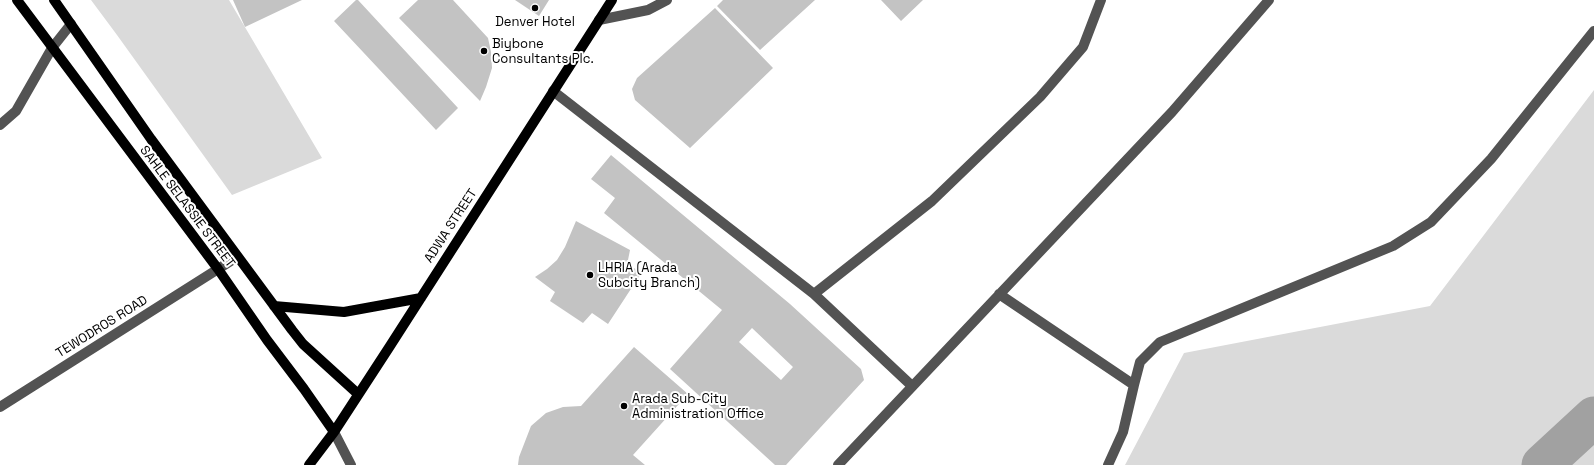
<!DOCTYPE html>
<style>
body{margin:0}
canvas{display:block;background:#fff}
</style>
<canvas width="1594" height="465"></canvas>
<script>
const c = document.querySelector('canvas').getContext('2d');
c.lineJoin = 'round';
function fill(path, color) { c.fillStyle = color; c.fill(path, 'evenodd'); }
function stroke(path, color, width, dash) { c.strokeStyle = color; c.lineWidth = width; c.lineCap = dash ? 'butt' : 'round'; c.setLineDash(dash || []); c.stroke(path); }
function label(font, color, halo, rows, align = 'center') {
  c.font = font + ' "Space Grotesk",sans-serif'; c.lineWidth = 4; c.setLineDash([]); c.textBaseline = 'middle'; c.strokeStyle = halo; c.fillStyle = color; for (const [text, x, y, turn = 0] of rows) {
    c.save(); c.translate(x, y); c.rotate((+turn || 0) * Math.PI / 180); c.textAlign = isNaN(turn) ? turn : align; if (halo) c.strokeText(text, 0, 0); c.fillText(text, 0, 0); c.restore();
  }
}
fill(new Path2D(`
 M91 0H229L322 158 232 195 117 35Z
 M1594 90V465H1125L1184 353 1430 306Z`), '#dadada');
stroke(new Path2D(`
 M1542 465 1594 417`), '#a1a1a1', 41);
fill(new Path2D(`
 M233 0H302L245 27Z
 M356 0H358L458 108 436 130 334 21Z
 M418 0H453L488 38 491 52 492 68 486 87 480 101 399 18Z
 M515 0H549L539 16Z
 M723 0H815L760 50 717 6Z
 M881 0H923L901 21Z
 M715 8 773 68 690 148 635 100 632 89 637 78Z
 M611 155 790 304 861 369 864 380 786 465H775L670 369 722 310 604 213 615 198 591 179ZM752 328 793 367 781 380 739 342Z
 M576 221 630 250 627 265 642 272 608 324 592 313 583 323 550 301 555 292 535 277 547 269 557 260 565 247Z
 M634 347 688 394 633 455 645 465H518L519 457 531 426 546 413 563 407 581 406Z`), '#c3c3c3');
stroke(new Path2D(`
 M599 20 648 10 667 0
 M553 91 814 294 912 386
 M0 125 16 111 52 48 71 24
 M814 294 932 201 1040 97 1083 47 1101 0
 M999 294 1134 385 1140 362 1160 342 1393 246 1431 222 1491 159 1594 31
 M0 407 237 257
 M334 432 351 465
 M838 465 1172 112 1269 0
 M1108 465 1123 432 1134 385`), '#535353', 10);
stroke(new Path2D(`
 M17 0 218 269 267 340 304 389 334 432
 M54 0 151 139 292 330 303 344 358 394
 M274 306 344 312 421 298
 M309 465 334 432 390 346 612 0`), '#000', 10);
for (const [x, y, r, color] of [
 [535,8,4,"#000"],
 [484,51,4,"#000"],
 [590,275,4,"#000"],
 [624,406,4,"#000"]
]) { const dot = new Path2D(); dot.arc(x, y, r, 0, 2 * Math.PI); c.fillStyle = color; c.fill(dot); stroke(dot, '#fff', 1.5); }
label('13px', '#000', '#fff', [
 ["Denver Hotel",535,22,"center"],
 ["Biybone",492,44],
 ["Consultants Plc.",492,59],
 ["LHRIA (Arada",598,268],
 ["Subcity Branch)",598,283],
 ["Arada Sub-City",632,399],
 ["Administration Office",632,414]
], 'left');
label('13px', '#000', '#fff', [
 ["SAHLE SELASSIE STREET",187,207,53],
 ["ADWA STREET",451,226,-57],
 ["TEWODROS ROAD",102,327,-32]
]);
</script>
